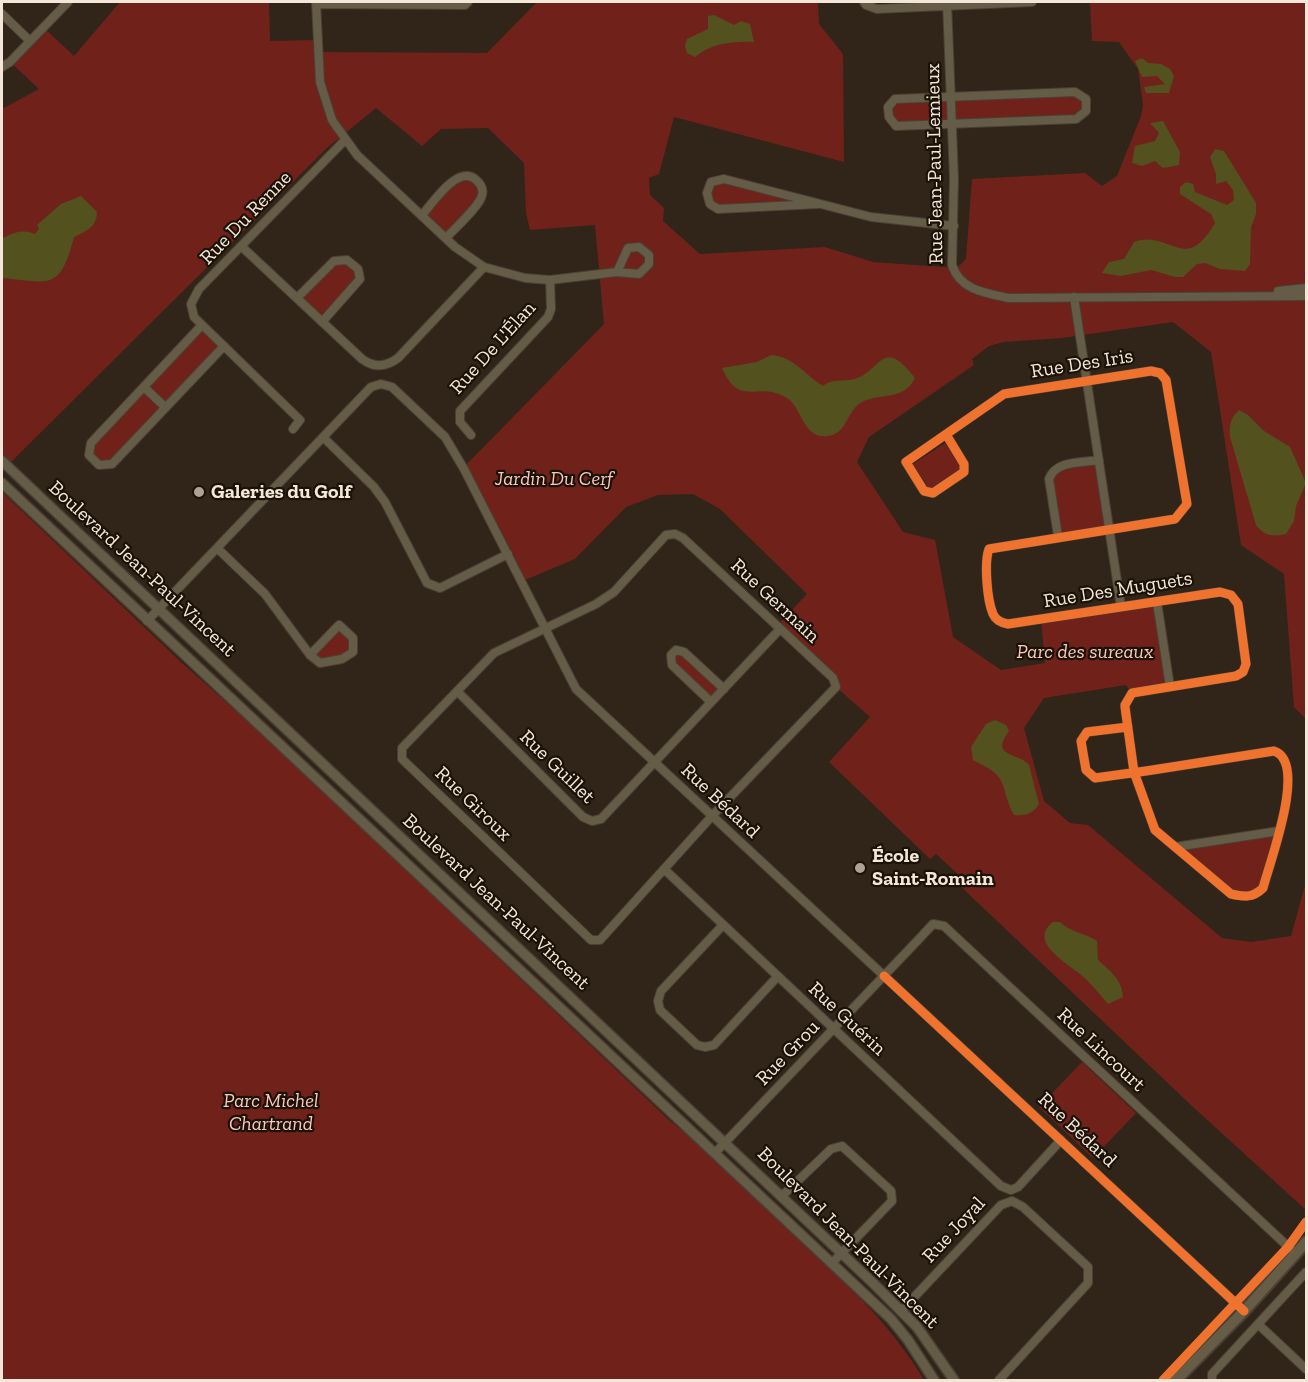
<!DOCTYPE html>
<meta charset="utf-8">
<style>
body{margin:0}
#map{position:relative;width:1308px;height:1382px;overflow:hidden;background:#302518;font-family:"Zilla Slab",serif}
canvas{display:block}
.frame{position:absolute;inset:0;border:3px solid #f4e6d8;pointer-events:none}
</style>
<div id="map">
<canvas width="1308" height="1382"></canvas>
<div class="frame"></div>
</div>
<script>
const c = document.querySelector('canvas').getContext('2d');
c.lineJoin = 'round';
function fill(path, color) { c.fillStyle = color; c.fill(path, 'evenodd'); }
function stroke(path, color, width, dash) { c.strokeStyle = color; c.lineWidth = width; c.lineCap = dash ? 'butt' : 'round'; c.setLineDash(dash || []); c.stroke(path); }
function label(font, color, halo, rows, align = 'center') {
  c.font = font + ' "Zilla Slab",serif'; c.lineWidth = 4.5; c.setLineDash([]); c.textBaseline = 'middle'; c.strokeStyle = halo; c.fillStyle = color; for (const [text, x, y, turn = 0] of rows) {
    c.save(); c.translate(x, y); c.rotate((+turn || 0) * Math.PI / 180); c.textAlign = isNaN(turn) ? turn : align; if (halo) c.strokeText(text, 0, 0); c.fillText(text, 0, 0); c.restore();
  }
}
fill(new Path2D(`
 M120 2H269L270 41 316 40 318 52 487 53 537 2H818L819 24 843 54 844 162 674 117 659 174 649 178 650 195 664 208 663 221 700 254 825 247 873 262 957 268 966 259 972 179 1085 173 1102 186 1117 176 1141 116 1143 105 1138 69 1119 42 1092 41 1090 2H1306V719L1294 707 1284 574 1241 545 1211 352 1173 322 1062 338 1004 342 989 346 972 359 974 365 869 437 857 462 903 532 935 540 953 637 1001 670 1045 663 1041 619 1157 602 1170 687 1132 693 1126 685 1044 698 1024 728 1044 801 1070 823 1088 825 1222 938 1251 942 1291 936 1306 882V1210L1192 1106 956 882 960 876 936 854 930 859 829 762 870 717 836 687 833 678 777 626 807 594 720 509 693 494 658 495 626 507 575 559 525 580 466 465 604 324 595 225 530 230 526 213 524 163 488 128 441 129 422 146 376 108 327 148 10 463 2 455V109L39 89 10 62 44 28 74 56Z
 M1075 92 1086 99V111L1076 119 896 126 889 117 895 99Z
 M472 176 483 194 446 238 422 215 455 179Z
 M724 179 818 204 718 209 710 204 711 182Z
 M347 260 358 269 360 279 322 322 297 298 334 261Z
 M202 325 224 346 112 464 99 465 89 455 91 443Z
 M945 443 959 464 961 471 930 490 913 464Z
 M1099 460 1109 529 1058 536 1052 472Z
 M2 492 181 662 270 741 669 1120C709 1152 746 1189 784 1224 835 1273 888 1319 924 1380H2Z
 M339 625 353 638V652L320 663 310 655Z
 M676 650 724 689 711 702 672 665Z
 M1279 831 1263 888 1255 895 1231 894 1175 847Z
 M1082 1062 1136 1113 1093 1158 1039 1107Z`), '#70221a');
fill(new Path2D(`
 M714 15 734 25 741 21 750 24 754 42C733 41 712 43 695 57L687 53 685 46 687 39 708 29V16Z
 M1142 58 1148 63 1161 64 1170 69 1174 76 1169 93H1146L1144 87 1165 84 1157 76 1142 77 1135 61Z
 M1163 121 1180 152 1179 165 1163 168 1155 161 1142 166 1132 163 1135 146 1155 141 1159 133 1150 123Z
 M1215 149 1224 151 1256 203V214L1251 227 1250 264 1245 271 1220 269 1205 263 1197 264 1183 277H1175L1151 270 1121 276 1102 273 1109 262 1124 259 1134 242C1171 229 1184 276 1215 223L1211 214 1180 194V187L1186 182 1193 184 1195 192 1227 205 1234 200 1233 190 1226 181 1216 184V174L1210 157Z
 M81 196 97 212C97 227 86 231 74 237 60 290 52 283 2 278L3 238C15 232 23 229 35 234L39 229 37 225 61 204Z
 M771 355C793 356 805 375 823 386 832 378 844 382 855 379 883 369 882 336 915 378 903 403 877 391 859 404 846 414 847 433 828 436 803 440 802 407 787 398 757 380 740 409 722 368L757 362Z
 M1239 410 1248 415 1264 431 1290 447 1306 483 1296 506 1294 521 1286 534C1272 537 1265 536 1256 525L1230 437C1229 426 1230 418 1239 410Z
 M995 720 1006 725 1009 731C989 758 1019 752 1029 765L1039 804C1033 814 1025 816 1014 815 1006 802 1006 789 1000 779 994 769 983 766 973 760L971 747 986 724Z
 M1053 922H1060C1072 933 1085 933 1097 941L1098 960C1110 971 1122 979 1123 997L1108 1004C1101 996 1094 987 1086 979 1073 966 1025 943 1053 922Z`), '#53511d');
const minor = new Path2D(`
 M316 2 320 82 332 120 357 155 455 247 484 267 525 278 550 280 617 272 639 274 649 264V255L639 247 628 248 617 272
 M864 2 866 5 877 9 1032 2
 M947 2 954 179 952 265C960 290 985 293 1009 298L1306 296
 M316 4 465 5 468 2
 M2 14 30 41
 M2 67 10 62 68 2
 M1075 92 1086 99V111L1076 119 896 126 889 117 888 107 895 99Z
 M818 204 718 209 710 204 707 193 711 182 724 179 871 217 954 226
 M422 215C433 203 457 165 475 179 480 183 484 188 482 195 480 206 454 229 446 238
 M241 246 362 359C374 368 386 367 398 358L484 267
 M1278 291 1306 288
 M1074 297 1121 607
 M297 298 334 261 347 260 358 269 360 279 322 322
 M202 325 91 443 89 455 99 465 112 464 224 346
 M144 387 165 407
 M293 429 300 420 194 317 191 304 199 289 345 140
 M471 435 460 422V411L548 317 551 309 550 280
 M947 436 964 464V472L933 493 924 491 906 462 1004 394 1151 371 1160 373 1166 380 1187 504 1175 519 989 549C984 562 987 600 993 614 996 621 1002 623 1008 624L1220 592 1231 595 1238 604 1246 664 1243 672 1236 676 1132 693 1125 705V707L1134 772 1155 830 1231 894C1244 897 1253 898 1263 888 1270 861 1308 762 1274 751L1146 771 1095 778 1086 770 1081 741 1087 732 1128 727
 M323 437 374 487 385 502 427 583 440 588 508 554
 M675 534 683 538 833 678 836 687 712 816 600 940H591L402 759V748L494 653 596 604 614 592 666 535Z
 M1058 536 1049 479C1056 460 1081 463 1099 460
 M217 548 265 594 310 655 320 663 342 659 353 652V638L339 625 310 655
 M1157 602 1170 687
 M147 621 371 387 381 384 392 387 445 437 464 469 576 689 1244 1311
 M457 691 583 817 592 821 601 819 780 629
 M711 702 672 665 671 655 676 650 684 652 724 689
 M1175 847 1279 831
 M664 869 1001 1186 1011 1190 1018 1187 1061 1140
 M723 925 661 991 658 1001 660 1010 697 1045 705 1047 714 1045 778 976
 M715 1153 919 939 933 924 944 926 1296 1254
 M781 1197 831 1149 842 1146 891 1191 892 1201 832 1263
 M901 1311 1001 1205 1012 1201 1023 1207 1088 1267V1283L999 1380
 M1259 1325 1306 1369
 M1212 1380V1374L1306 1272`);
const tertiary = new Path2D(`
 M2 461 873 1283 917 1327 954 1380
 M2 483 891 1319 908 1340 934 1380`);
const secondary = new Path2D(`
 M1176 1380 1244 1311 1306 1242`);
stroke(minor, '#4a4035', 10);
stroke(tertiary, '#4a4035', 12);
stroke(secondary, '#4a4035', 14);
stroke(minor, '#655c48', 8);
stroke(tertiary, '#655c48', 9);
stroke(secondary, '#675c45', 10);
stroke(new Path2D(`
 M947 436 964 464V472L933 493 924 491 906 462 1004 394 1151 371 1160 373 1166 380 1187 504 1175 519 989 549C984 562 987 600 993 614 996 621 1002 623 1008 624L1220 592 1231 595 1238 604 1246 664 1243 672 1236 676 1132 693 1125 705V707L1134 772 1155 830 1231 894C1244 897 1253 898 1263 888 1270 861 1308 762 1274 751L1146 771 1095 778 1086 770 1081 741 1087 732 1128 727
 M884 976 1244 1311
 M1163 1380 1288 1247 1306 1222`), '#ef722f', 9);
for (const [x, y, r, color] of [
 [199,492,6,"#afa295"],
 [860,868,6,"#afa295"]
]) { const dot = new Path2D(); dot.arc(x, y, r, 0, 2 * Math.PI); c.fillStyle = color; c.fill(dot); stroke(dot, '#1b1207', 2); }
label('20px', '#f4e6d8', '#1b1207', [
 ["Rue Jean-Paul-Lemieux",935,164,-91],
 ["Rue Du Renne",246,218,-46],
 ["Rue De L'Élan",493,348,-48],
 ["Rue Des Iris",1082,364,-9],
 ["Boulevard Jean-Paul-Vincent",142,569,43],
 ["Rue Des Muguets",1118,590,-9],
 ["Rue Germain",775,601,43],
 ["Rue Guillet",557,767,44],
 ["Rue Bédard",720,801,43],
 ["Rue Giroux",473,804,44],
 ["Boulevard Jean-Paul-Vincent",496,902,43],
 ["Rue Guérin",847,1019,43],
 ["Rue Lincourt",1101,1050,43],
 ["Rue Grou",788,1053,-46],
 ["Rue Bédard",1077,1130,43],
 ["Rue Joyal",954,1230,-47],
 ["Boulevard Jean-Paul-Vincent",848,1238,45]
]);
label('italic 20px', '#fcc7be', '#1b1207', [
 ["Jardin Du Cerf",554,479],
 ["Parc des sureaux",1085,652],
 ["Parc Michel",271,1101],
 ["Chartrand",271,1124]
]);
label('bold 20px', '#f4e6d8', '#1b1207', [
 ["Galeries du Golf",211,492],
 ["École",872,856],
 ["Saint-Romain",872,879]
], 'left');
</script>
